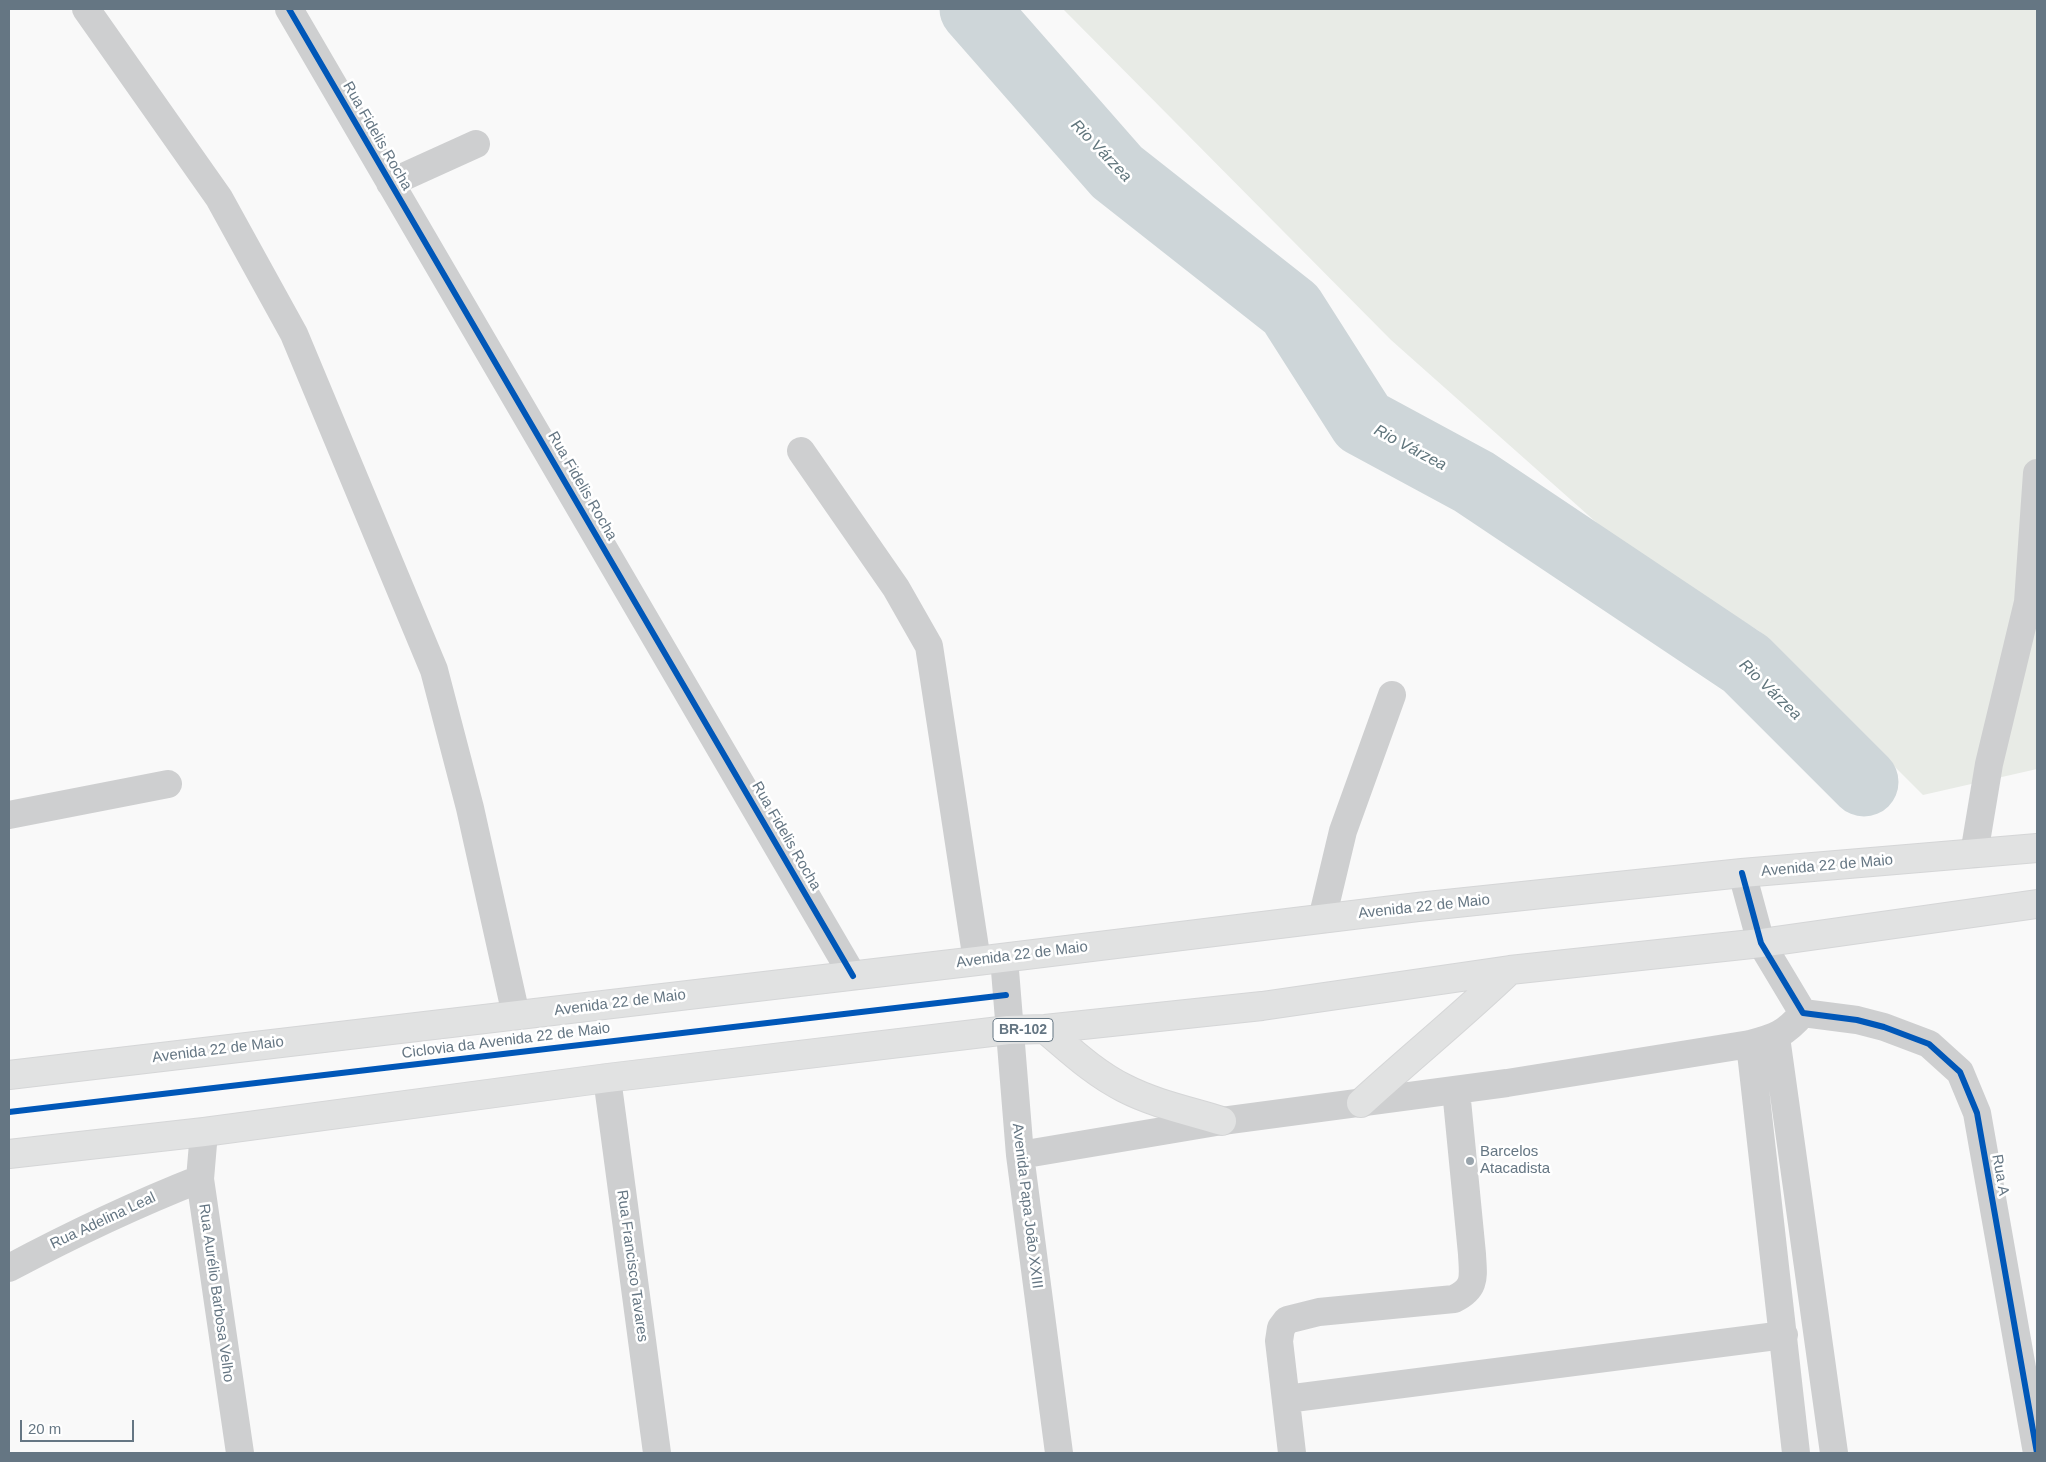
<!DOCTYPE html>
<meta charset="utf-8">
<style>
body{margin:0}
#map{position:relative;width:2046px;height:1462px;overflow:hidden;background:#f9f9f9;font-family:Helvetica,sans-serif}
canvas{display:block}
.frame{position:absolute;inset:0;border:10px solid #657683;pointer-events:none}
.scale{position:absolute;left:20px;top:1420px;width:114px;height:22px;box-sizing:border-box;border:2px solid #657683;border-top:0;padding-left:6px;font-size:15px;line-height:18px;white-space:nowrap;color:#657683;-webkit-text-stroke:4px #fff;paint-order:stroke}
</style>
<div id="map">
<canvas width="2046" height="1462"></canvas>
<div class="frame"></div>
<div class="scale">20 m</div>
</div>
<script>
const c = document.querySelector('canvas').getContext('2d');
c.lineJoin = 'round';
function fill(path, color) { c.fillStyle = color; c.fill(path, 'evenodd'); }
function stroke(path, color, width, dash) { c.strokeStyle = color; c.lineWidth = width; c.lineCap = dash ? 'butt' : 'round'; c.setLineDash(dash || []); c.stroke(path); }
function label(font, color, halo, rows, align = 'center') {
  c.font = font + ' Helvetica,sans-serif'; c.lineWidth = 5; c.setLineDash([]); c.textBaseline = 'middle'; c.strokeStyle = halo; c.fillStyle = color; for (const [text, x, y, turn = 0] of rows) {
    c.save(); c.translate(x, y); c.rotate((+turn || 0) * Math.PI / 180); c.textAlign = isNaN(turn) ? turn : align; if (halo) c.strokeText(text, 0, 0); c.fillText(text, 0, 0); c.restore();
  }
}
fill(new Path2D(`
 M1063 9H2037V769L1923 795 1759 631 1624 547 1391 340Z`), '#e8ebe6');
stroke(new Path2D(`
 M974 9 1117 172 1291 309 1363 422 1474 482 1746 664 1864 782`), '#ced6d9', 69);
const major = new Path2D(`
 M1045 1029C1070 1050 1094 1073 1124 1088 1155 1104 1190 1111 1222 1121
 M9 1075 977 961 1418 907 1742 873 2037 848
 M1361 1103C1410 1058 1462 1016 1510 970
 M9 1154 204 1132 607 1078 1008 1030 1045 1029 1262 1006 1510 970 1761 943 2037 904`);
stroke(major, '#d5d6d7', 30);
stroke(new Path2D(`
 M86 9 219 198 294 334 434 670 470 808 516 1015
 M289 9 853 976
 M390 183 476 144
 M801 451 896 588 929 646 977 961
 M9 815 168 784
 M1974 854 1989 764 2028 602 2037 473
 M1742 873 1761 943 1803 1013
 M1322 919 1343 831 1392 695
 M1004 958 1020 1155 1059 1453
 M1803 1013 1857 1020 1884 1027 1929 1044 1960 1072 1977 1113 2037 1453
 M1776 1037 1834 1453
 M1750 1044 1796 1453
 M607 1078 657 1453
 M204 1132 200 1179 240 1453
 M1020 1155 1222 1121 1507 1083 1750 1044C1776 1037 1785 1034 1803 1013
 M9 1268C71 1235 134 1205 200 1179
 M1286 1399 1784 1335
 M1292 1453 1279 1341 1281 1328 1287 1320 1319 1312 1454 1299C1477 1288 1473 1276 1472 1254L1456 1090`), '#cecfd0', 28);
stroke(major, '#e1e2e2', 28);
stroke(new Path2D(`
 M289 9 853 976
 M1742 873 1761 943 1803 1013 1857 1020 1884 1027 1929 1044 1960 1072 1977 1113 2037 1453
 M9 1112 1006 995`), '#0057b8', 6);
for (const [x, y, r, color] of [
 [1470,1161,5,"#99a4ac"]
]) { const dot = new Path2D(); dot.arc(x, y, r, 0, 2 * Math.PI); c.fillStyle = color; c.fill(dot); stroke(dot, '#fff', 2); }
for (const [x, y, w] of [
 [1023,1030,60]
]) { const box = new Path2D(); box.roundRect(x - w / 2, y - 11.5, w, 23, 4); c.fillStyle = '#fff'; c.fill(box); stroke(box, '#657683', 1); }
label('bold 14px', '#657683', null, [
 ["BR-102",1023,1030]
]);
label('15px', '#657683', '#fff', [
 ["Rua Fidelis Rocha",377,136,60],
 ["Rua Fidelis Rocha",582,486,60],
 ["Rua Fidelis Rocha",786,836,60],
 ["Avenida 22 de Maio",1827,866,-5],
 ["Avenida 22 de Maio",1424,907,-6],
 ["Avenida 22 de Maio",1022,955,-7],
 ["Avenida 22 de Maio",620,1003,-7],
 ["Ciclovia da Avenida 22 de Maio",506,1041,-7],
 ["Avenida 22 de Maio",218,1050,-7],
 ["Rua A",2000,1175,80],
 ["Avenida Papa João XXIII",1027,1206,83],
 ["Rua Adelina Leal",103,1221,-25],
 ["Rua Francisco Tavares",632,1266,82],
 ["Rua Aurélio Barbosa Velho",216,1293,82]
]);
label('15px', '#657683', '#fff', [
 ["Barcelos",1480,1152],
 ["Atacadista",1480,1169]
], 'left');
label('italic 16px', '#60757c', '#fff', [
 ["Rio Várzea",1101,151,46],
 ["Rio Várzea",1410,448,28],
 ["Rio Várzea",1770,690,44]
]);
</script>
